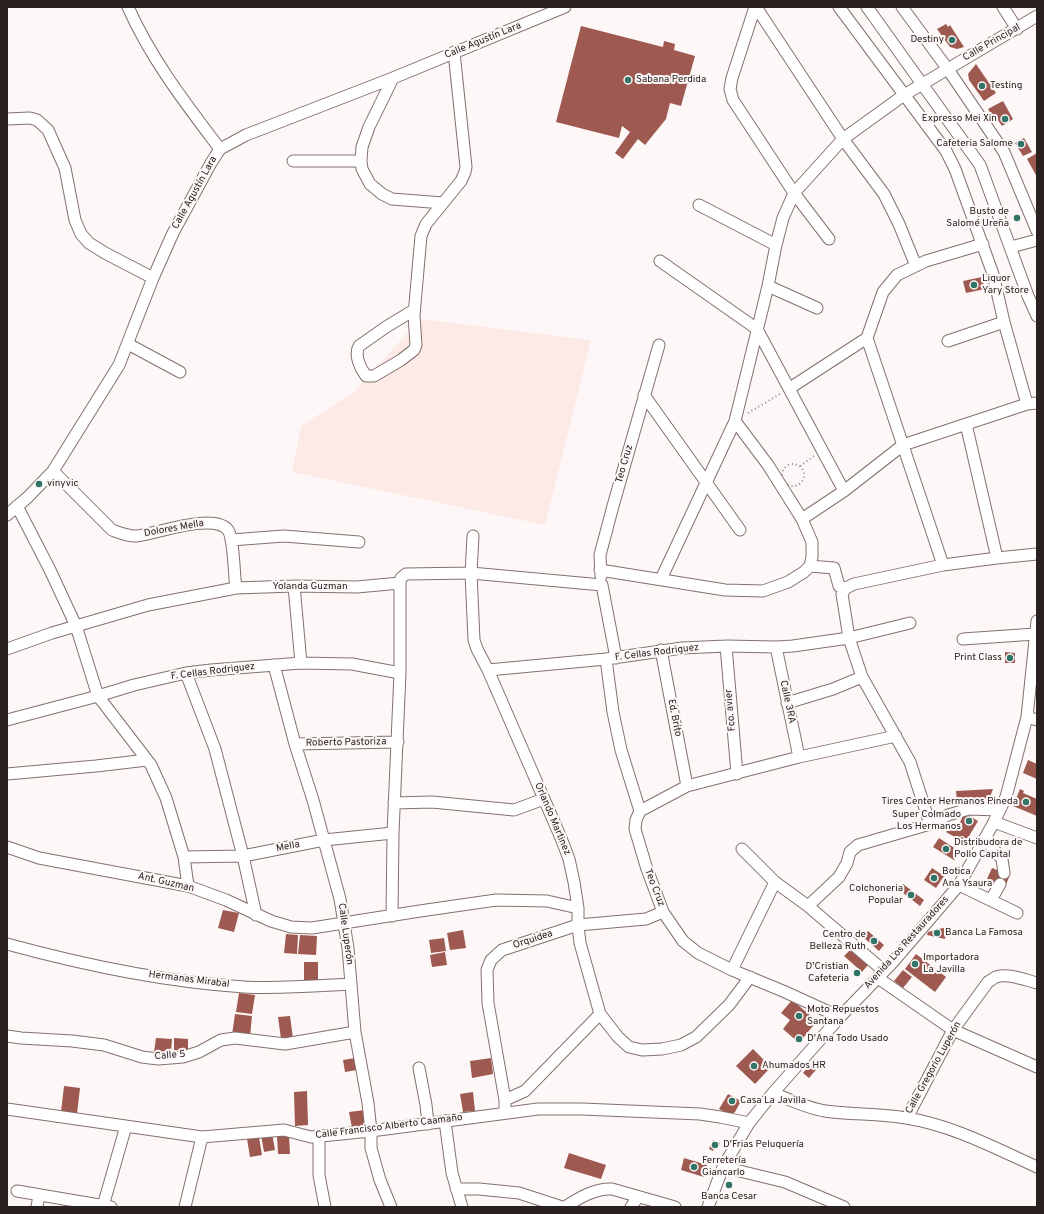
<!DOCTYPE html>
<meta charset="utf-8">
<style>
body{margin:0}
#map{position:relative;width:1044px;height:1214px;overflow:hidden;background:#fdf8f7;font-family:Overpass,sans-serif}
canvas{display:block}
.frame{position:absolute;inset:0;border:8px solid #292120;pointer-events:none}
</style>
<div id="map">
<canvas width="1044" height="1214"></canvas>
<div class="frame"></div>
</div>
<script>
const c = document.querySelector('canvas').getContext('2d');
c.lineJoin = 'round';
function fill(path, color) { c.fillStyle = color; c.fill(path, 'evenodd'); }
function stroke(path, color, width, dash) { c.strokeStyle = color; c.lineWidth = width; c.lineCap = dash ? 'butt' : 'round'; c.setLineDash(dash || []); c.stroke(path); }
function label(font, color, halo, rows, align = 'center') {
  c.font = font + ' Overpass,sans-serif'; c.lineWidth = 4; c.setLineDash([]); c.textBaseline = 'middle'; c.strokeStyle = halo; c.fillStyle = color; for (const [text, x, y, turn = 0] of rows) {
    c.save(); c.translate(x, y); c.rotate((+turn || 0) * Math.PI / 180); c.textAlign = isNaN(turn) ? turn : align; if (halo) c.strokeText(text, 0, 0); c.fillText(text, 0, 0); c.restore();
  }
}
fill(new Path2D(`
 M420 319 591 340 545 525 292 472 301 426 354 392Z`), '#fdeae7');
fill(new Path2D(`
 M946 24 948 27 950 25 964 47 957 49 950 47 937 29Z
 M581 26 663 47 664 41 675 44 674 50 695 56 681 106 670 103 666 119 645 145 638 139 623 159 615 153 630 132 622 126 619 138 556 122Z
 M976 64 996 93 984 101 969 80 968 74Z
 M1003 101 1013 119 1002 126 997 119 995 120 988 109Z
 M1024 138 1032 152 1023 156 1015 143Z
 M1037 153V177L1027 159Z
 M982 277 985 289 966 293 963 281Z
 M1005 652 1015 653V663H1005Z
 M1028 760 1037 764V779L1023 773Z
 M993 789 989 800 957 802 956 791Z
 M1020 789 1024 791 1023 793 1037 799V816L1013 806Z
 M965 813 978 821 965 843 946 832 949 828 955 831Z
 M939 838 959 851 954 860 933 847Z
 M932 868 944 876 936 888 924 880Z
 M992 868 1010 875 1005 887 987 879Z
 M903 884 924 900 920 906 898 889Z
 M223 910 239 913 234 932 218 928Z
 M943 928H947L945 939 927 935 928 932Z
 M463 930 466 948 450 950 447 933Z
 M868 931 884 945 879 951 863 937Z
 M286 934 298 935 297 954 284 953Z
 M300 935 317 936 316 955 298 954Z
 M444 938 446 951 431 953 429 940Z
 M851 949 869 964 862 972 844 956Z
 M445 952 447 965 432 967 430 955Z
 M916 954 946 977 935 992 905 969Z
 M304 962H318V982H304Z
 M903 970 912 977 903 988 894 981Z
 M239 993 255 995 252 1014 236 1012Z
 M792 1000 817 1021 799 1043 783 1029 790 1020 781 1013Z
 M235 1014 252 1016 250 1037 232 1035Z
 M290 1016 293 1038 281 1039 278 1017Z
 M156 1038 172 1039 171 1054 154 1052Z
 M174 1038 188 1039V1051L174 1050Z
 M753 1049 771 1067 755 1084 736 1066Z
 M355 1058 357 1070 345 1072 343 1060Z
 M491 1058 493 1074 472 1078 470 1061Z
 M815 1059 821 1064 809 1078 803 1073Z
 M64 1086 80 1088 77 1114 61 1112Z
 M307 1091 308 1125 295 1126 294 1092Z
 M473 1092 475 1111 463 1112 460 1094Z
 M728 1094 741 1101 735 1112 730 1115 719 1109Z
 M365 1110 367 1126 352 1128 349 1112Z
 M272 1133 275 1150 264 1152 261 1135Z
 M289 1135 290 1154H278L277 1136Z
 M259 1137 262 1155 250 1157 247 1139Z
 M713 1140 720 1143 718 1148 715 1146 713 1151 709 1149Z
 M569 1153 606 1165 601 1179 564 1168Z
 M684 1158 707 1165 704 1177 681 1170Z`), '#9e5a51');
const minor = new Path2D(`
 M128 7C151 59 186 104 220 149
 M755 7 732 78 730 89 733 100 794 193 829 239
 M756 7 843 139 884 194 899 224 916 266
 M839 7 946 151 955 169 993 274 1004 322 1027 404
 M867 7 980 165 1028 296 1037 316
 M902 7 947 68 1004 152 1037 231
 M1003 7 1017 29
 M393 78 369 127 362 147 361 161 362 169 370 184 382 194 392 199 443 203
 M7 119 30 118 37 120 48 130 65 168 75 220 81 234 89 243 105 253 153 278
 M293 161H361
 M699 205 776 245
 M1011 247 1037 240
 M660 261 757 329 844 491
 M768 286 817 308
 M414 310 386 327 359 346C354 355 360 368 366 376H374L401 360 414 350 416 345 414 315 421 236 426 224 461 181 465 172 466 167 454 52
 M867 338 943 565
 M948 341 1004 322
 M128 344 180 372
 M790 388 867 338 883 292 897 275 926 261 983 244
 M644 395 740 530
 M966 424 997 558
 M53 471 112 530C120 533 127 536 136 536 156 534 214 512 228 530 234 539 234 576 236 588
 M17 506 50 570 76 626 98 696 151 765 166 798 184 857 188 886
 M7 515 28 497 53 471 119 365 153 278 173 233 211 163 220 149 246 135 393 78 565 7
 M802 519 844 491 903 445 1027 404 1037 403
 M473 536 471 573 474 640 477 649 488 670 561 838 569 859 574 882 578 908V925L580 943 600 1014 618 1037 629 1047 642 1050 662 1049 681 1045 696 1037 729 1005 750 977
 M231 540 284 536 359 542
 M810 566 834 568 839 586 846 588
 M600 570 725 590 763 591 788 582 804 572 810 566 812 557V542L802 519 768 465 735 421
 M601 576 600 555 613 506 659 345
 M661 579 735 421 768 286 776 245 783 218 794 193 843 139 904 95 1037 16
 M294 586 301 663
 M963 639 1035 634
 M726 646 737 774
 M776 647 799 757
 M7 649 52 633 148 605 236 588 294 586 357 587 400 583
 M661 650 687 786
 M606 659 613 712 621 750 640 811 636 820 635 829 646 866 663 912 683 941 698 953 732 970 783 991 840 1017
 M274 665 295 744 313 800 340 899 348 948 355 1032 368 1103 371 1131V1148L380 1180 391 1207
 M488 670 606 659 682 648 726 646 776 647 793 646 849 638 910 623
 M186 673 215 749 243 856 256 915
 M787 703 833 689 862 677
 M1027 717 1037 720
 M7 720 98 696 134 685 186 673 211 670 301 663 352 664 400 673
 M295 744 398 742
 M7 774 96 766 147 760
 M394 803 432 802 514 810 544 799
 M640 811 687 786 799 757 896 736
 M994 822 1037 838
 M930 824 910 762 862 677 849 638 842 594 846 588 854 584 943 565 997 558 1037 554
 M985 839 1002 859 1004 873
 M7 847 39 858 188 886 226 900 271 921 291 927 312 928 420 911 496 900 547 901 578 908
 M742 849 775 882 808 906 884 971
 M184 857 243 856 324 840 393 833
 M959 885 1017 913
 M991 900 1000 884
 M808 906 839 877 847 863 850 852 858 845 930 824 948 815 969 809 999 810
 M392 916 393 833 400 673V583L401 578 406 574 471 573 602 585 616 658
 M7 944C84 965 164 982 244 987 279 989 315 986 351 984
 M732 970 775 882
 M878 978 953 1030 1037 1067
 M7 1036 21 1038 72 1041 104 1045 142 1057 158 1059 183 1057 199 1052 221 1040 235 1038 285 1044 355 1032
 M419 1068 426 1105 428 1124
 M773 1093C790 1100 807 1108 825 1111 852 1115 879 1113 906 1118 952 1125 995 1148 1037 1167
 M505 1100 525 1091 600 1014
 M7 1109 202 1137 284 1130 311 1137 371 1131 538 1109H582L700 1114 720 1117 749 1123
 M505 1113V1100L488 1003 487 970 491 960 502 950 578 925 646 919 663 912
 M907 1118 953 1030 988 982C991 980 994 978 996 977 1009 973 1025 980 1037 983
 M445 1121 452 1173 462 1207
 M319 1136V1175L325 1207
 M723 1167 785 1182 844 1207
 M456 1189H479L519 1193 562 1207
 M17 1191 111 1207
 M103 1206 126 1126
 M37 1207 39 1195
 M185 1207 202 1137
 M565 1207C579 1198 595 1188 612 1189L675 1207
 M631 1207 638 1197
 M708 1207 723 1167 749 1123 773 1093 840 1017 893 962 959 885 994 822 1006 797 1027 717 1037 621`);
stroke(minor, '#84706d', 13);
stroke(new Path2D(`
 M748 413 780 394
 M782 475a11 11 0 1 1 22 0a11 11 0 1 1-22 0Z
 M800 466 814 456`), '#8b8483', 2, [1, 3]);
stroke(minor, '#fff', 11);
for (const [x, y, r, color] of [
 [952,40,4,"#327568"],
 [628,80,4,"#327568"],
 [982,86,4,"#327568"],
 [1005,119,4,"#327568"],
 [1021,144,4,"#327568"],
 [1017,218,4,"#327568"],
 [974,285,4,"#327568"],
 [39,484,4,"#327568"],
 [1010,658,4,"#327568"],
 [1026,802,4,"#327568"],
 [969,821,4,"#327568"],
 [946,849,4,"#327568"],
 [934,878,4,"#327568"],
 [911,895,4,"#327568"],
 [937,933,4,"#327568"],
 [874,941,4,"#327568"],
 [915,964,4,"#327568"],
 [857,973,4,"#327568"],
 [799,1016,4,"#327568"],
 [799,1039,4,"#327568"],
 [754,1066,4,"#327568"],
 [732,1101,4,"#327568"],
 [715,1145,4,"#327568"],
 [694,1167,4,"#327568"],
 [729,1185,4,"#327568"]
]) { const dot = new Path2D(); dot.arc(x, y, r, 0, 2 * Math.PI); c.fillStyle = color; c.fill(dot); stroke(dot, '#fdf8f7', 1.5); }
label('10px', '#292120', '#fdf8f7', [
 ["Destiny",944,40,"right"],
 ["Sabana Perdida",636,80],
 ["Testing",990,86],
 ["Expresso Mei Xin",997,119,"right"],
 ["Cafeteria Salome",1013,144,"right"],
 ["Busto de",1009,212,"right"],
 ["Salomé Ureña",1009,224,"right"],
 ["Liquor",982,279],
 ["Yary Store",982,291],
 ["vinyvic",47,484],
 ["Print Class",1002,658,"right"],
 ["Tires Center Hermanos Pineda",1018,802,"right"],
 ["Super Colmado",961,815,"right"],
 ["Los Hermanos",961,827,"right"],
 ["Distribudora de",954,843],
 ["Pollo Capital",954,855],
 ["Botica",942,872],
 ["Ana Ysaura",942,884],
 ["Colchoneria",903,889,"right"],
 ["Popular",903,901,"right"],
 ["Banca La Famosa",945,933],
 ["Centro de",866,935,"right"],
 ["Belleza Ruth",866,947,"right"],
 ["Importadora",923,958],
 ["La Javilla",923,970],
 ["D'Cristian",849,967,"right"],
 ["Cafeteria",849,979,"right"],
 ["Moto Repuestos",807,1010],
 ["Santana",807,1022],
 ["D'Ana Todo Usado",807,1039],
 ["Ahumados HR",762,1066],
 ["Casa La Javilla",740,1101],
 ["D'Frias Peluquería",723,1145],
 ["Ferretería",702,1161],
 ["Giancarlo",702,1173],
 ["Banca Cesar",729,1197,"center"]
], 'left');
label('10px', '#292120', '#fdf8f7', [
 ["Calle Agustín Lara",483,41,-22],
 ["Calle Principal",992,43,-30],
 ["Calle Agustín Lara",195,193,-61],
 ["Teo Cruz",625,464,-74],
 ["Dolores Mella",174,529,-10],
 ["Yolanda Guzman",310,587],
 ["F. Cellas Rodriguez",657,653,-7],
 ["F. Cellas Rodriguez",213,672,-7],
 ["Calle 3RA",787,702,78],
 ["Fco. avier",731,710,-95],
 ["Ed. Brito",674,718,79],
 ["Roberto Pastoriza",346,743,-1],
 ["Orlando Martinez",552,819,67],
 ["Mella",288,847,-11],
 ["Ant. Guzman",166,883,13],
 ["Teo Cruz",654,888,69],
 ["Calle Luperón",345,934,82],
 ["Orquidea",533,940,-18],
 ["Avenida Los Restauradores",907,943,-48],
 ["Hermanas Mirabal",189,980,7],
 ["Calle 5",170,1056,-5],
 ["Calle Gregorio Luperón",934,1068,-61],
 ["Calle Francisco Alberto Caamaño",389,1127,-7]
]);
</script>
